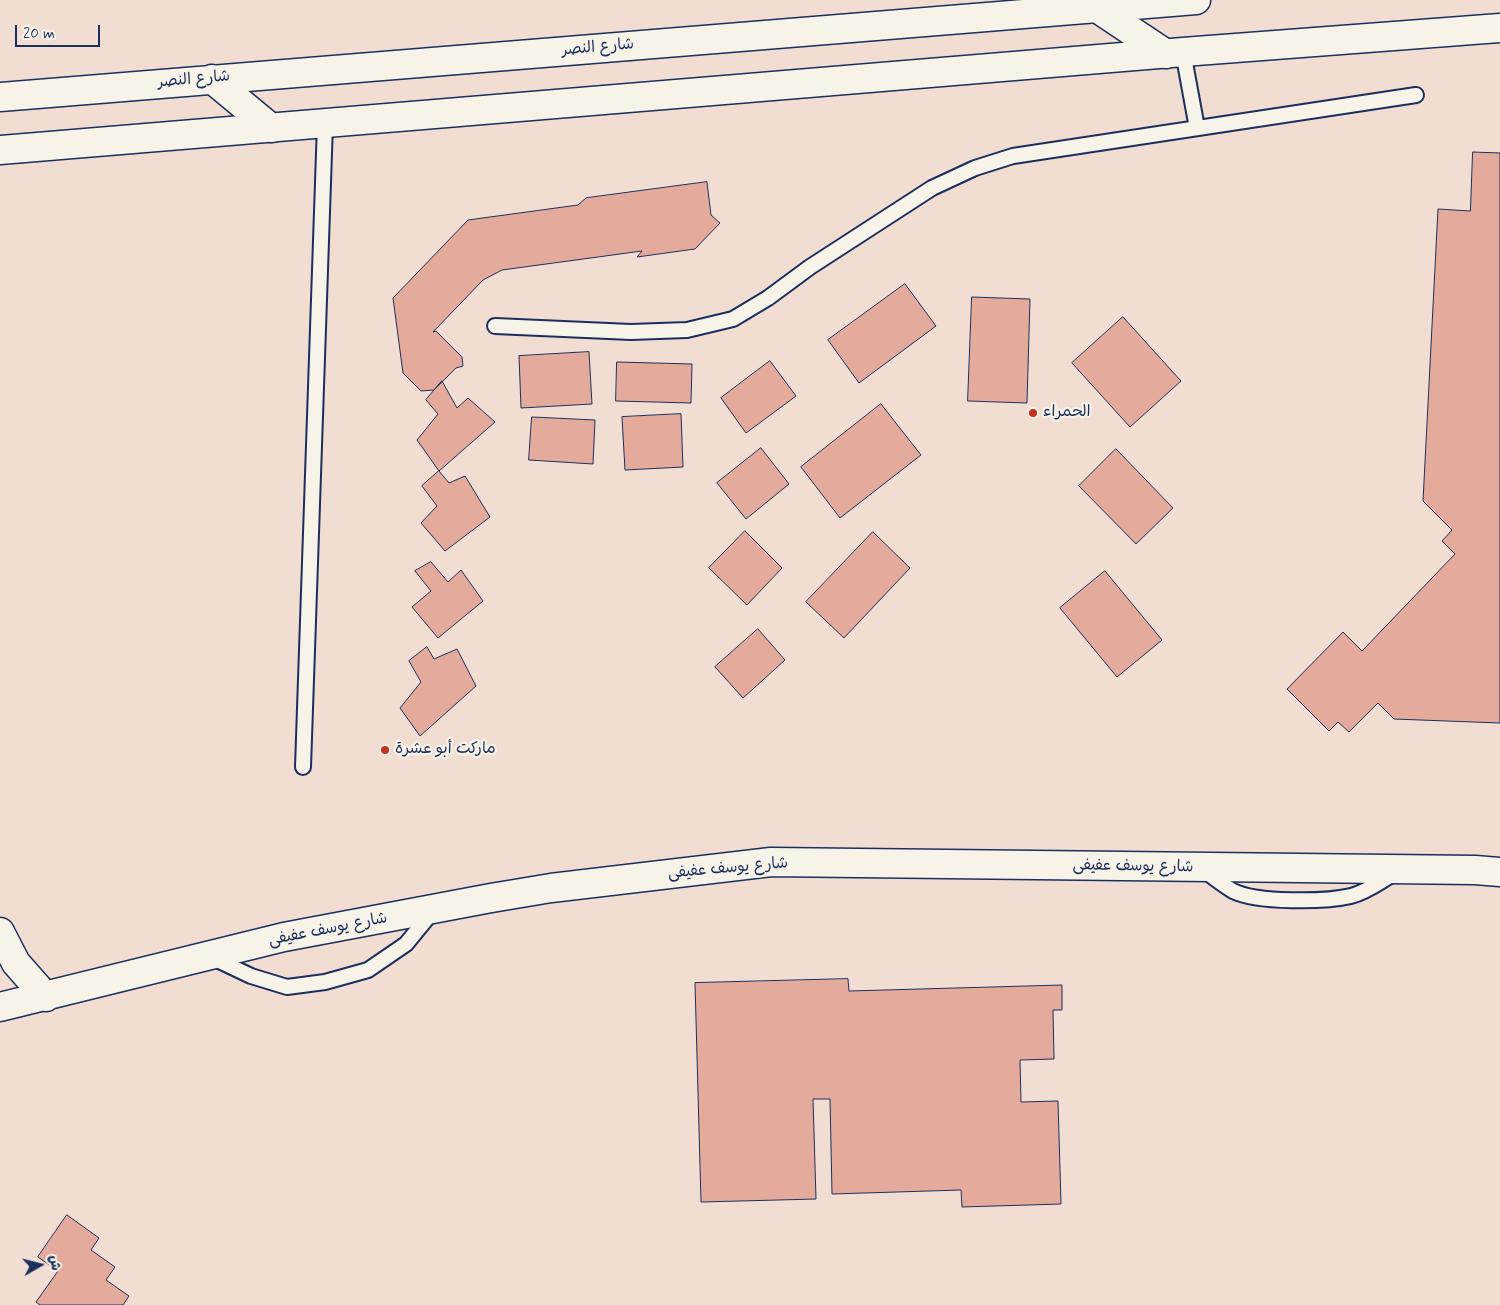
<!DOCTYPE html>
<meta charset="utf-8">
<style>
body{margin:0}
#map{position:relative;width:1500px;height:1305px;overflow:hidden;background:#f1ddd1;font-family:Mynerve,"Playpen Sans Arabic",sans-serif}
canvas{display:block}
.north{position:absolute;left:15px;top:1240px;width:50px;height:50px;-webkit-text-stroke:4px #f7f3e8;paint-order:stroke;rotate:82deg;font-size:14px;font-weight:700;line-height:20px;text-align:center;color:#1b2f5e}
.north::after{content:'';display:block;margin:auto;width:18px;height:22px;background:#1b2f5e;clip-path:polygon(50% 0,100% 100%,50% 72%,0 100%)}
.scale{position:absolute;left:15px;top:25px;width:85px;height:22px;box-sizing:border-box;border:2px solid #1b2f5e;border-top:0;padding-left:6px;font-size:15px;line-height:18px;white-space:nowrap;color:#1b2f5e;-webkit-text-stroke:4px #f7f3e8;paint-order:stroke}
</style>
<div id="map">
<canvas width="1500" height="1305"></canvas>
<div class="north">ش</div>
<div class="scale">20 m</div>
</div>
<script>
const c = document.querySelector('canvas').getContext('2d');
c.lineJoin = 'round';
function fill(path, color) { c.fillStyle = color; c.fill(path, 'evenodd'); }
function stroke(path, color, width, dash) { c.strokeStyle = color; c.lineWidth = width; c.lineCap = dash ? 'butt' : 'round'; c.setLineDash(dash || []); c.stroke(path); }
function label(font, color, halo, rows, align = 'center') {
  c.font = font + ' Mynerve,"Playpen Sans Arabic",sans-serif'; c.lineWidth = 4.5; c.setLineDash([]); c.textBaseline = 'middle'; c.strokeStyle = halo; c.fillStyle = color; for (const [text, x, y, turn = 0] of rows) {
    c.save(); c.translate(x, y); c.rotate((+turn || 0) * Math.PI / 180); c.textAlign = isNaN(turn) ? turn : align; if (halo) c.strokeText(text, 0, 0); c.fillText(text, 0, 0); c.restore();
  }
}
const building = new Path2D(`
 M1473 152 1500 153V723L1394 719 1378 703 1349 732 1338 722 1329 731 1287 689 1343 632 1362 651 1455 554 1442 541 1452 530 1423 501 1438 209 1470 211Z
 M707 182 711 215 720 223 695 249 637 257 642 251 502 270 483 280 433 332 436 331 462 357 463 366 456 368 434 390 421 391 403 373 393 298 468 220 578 205 586 198Z
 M905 284 936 326 859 383 828 340Z
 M972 297 1030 299 1027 403 968 401Z
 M1123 317 1181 381 1130 427 1072 363Z
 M589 352 592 404 521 408 519 356Z
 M770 361 796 396 746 433 721 398Z
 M617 362 692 364 691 403 616 401Z
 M442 381 457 408 468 398 495 422 439 471 417 440 438 414 426 400Z
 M881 404 921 455 840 518 801 467Z
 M681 414 683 467 625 470 622 417Z
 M532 417 595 420 593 464 529 460Z
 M761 448 789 484 746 519 717 483Z
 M1116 449 1173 508 1136 544 1079 486Z
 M439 471 449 483 465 476 490 517 445 551 421 523 437 506 422 486Z
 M745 531 782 568 747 605 709 568Z
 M873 532 910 568 844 638 806 602Z
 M431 562 448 582 461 570 483 601 438 638 412 607 431 591 415 571Z
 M1105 571 1162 640 1117 677 1060 608Z
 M758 629 785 660 743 698 715 667Z
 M427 647 434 659 457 649 476 686 420 736 400 708 421 682 409 661Z
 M848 979 849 991 1062 985V1010H1053L1054 1059 1020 1060 1021 1102 1058 1101 1061 1204 962 1207 961 1190 832 1194 830 1099H813L816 1199 701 1202 695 983Z
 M67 1215 99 1238 91 1250 115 1267 106 1280 129 1296 123 1305H40L36 1302 58 1271 38 1257Z`);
fill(building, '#e4ab9c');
stroke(building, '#1b2f5e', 1);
const lane = new Path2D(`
 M1183 52 1197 128
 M495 326 631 332 687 330 733 319 768 298 810 267 932 188 975 168 1013 156 1416 95
 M303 767 325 124
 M1205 871C1214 878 1223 885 1233 891 1257 903 1325 902 1351 896 1367 892 1381 881 1395 873
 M211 957 251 976 287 987 325 982 368 970 406 944 433 911`);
const secondary = new Path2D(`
 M0 150 1183 52 1500 28
 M0 932 16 963 46 997
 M0 1007 284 937 491 898 551 888 771 862 1475 870 1500 872`);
const primary = new Path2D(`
 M1097 8 1166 54
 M212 79 271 128
 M0 97 1196 0`);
stroke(lane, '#1b2f5e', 18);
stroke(secondary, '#1b2f5e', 31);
stroke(primary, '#1b2f5e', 31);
stroke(lane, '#f7f3e8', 14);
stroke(secondary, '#f7f3e8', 28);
stroke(primary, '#f7f3e8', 28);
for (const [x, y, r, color] of [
 [1033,413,5,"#c8321e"],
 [385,750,5,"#c8321e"]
]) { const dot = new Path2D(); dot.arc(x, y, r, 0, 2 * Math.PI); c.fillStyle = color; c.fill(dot); stroke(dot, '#f7f3e8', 2); }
label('16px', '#1b2f5e', '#f7f3e8', [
 ["شارع النصر",598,48,-5],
 ["شارع النصر",194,80,-5],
 ["شارع يوسف عفيفى",1133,867,1],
 ["شارع يوسف عفيفى",728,869,-5],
 ["شارع يوسف عفيفى",328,930,-11]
]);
label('16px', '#1b2f5e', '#f7f3e8', [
 ["الحمراء",1043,413],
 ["ماركت أبو عشرة",395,750]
], 'left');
</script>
